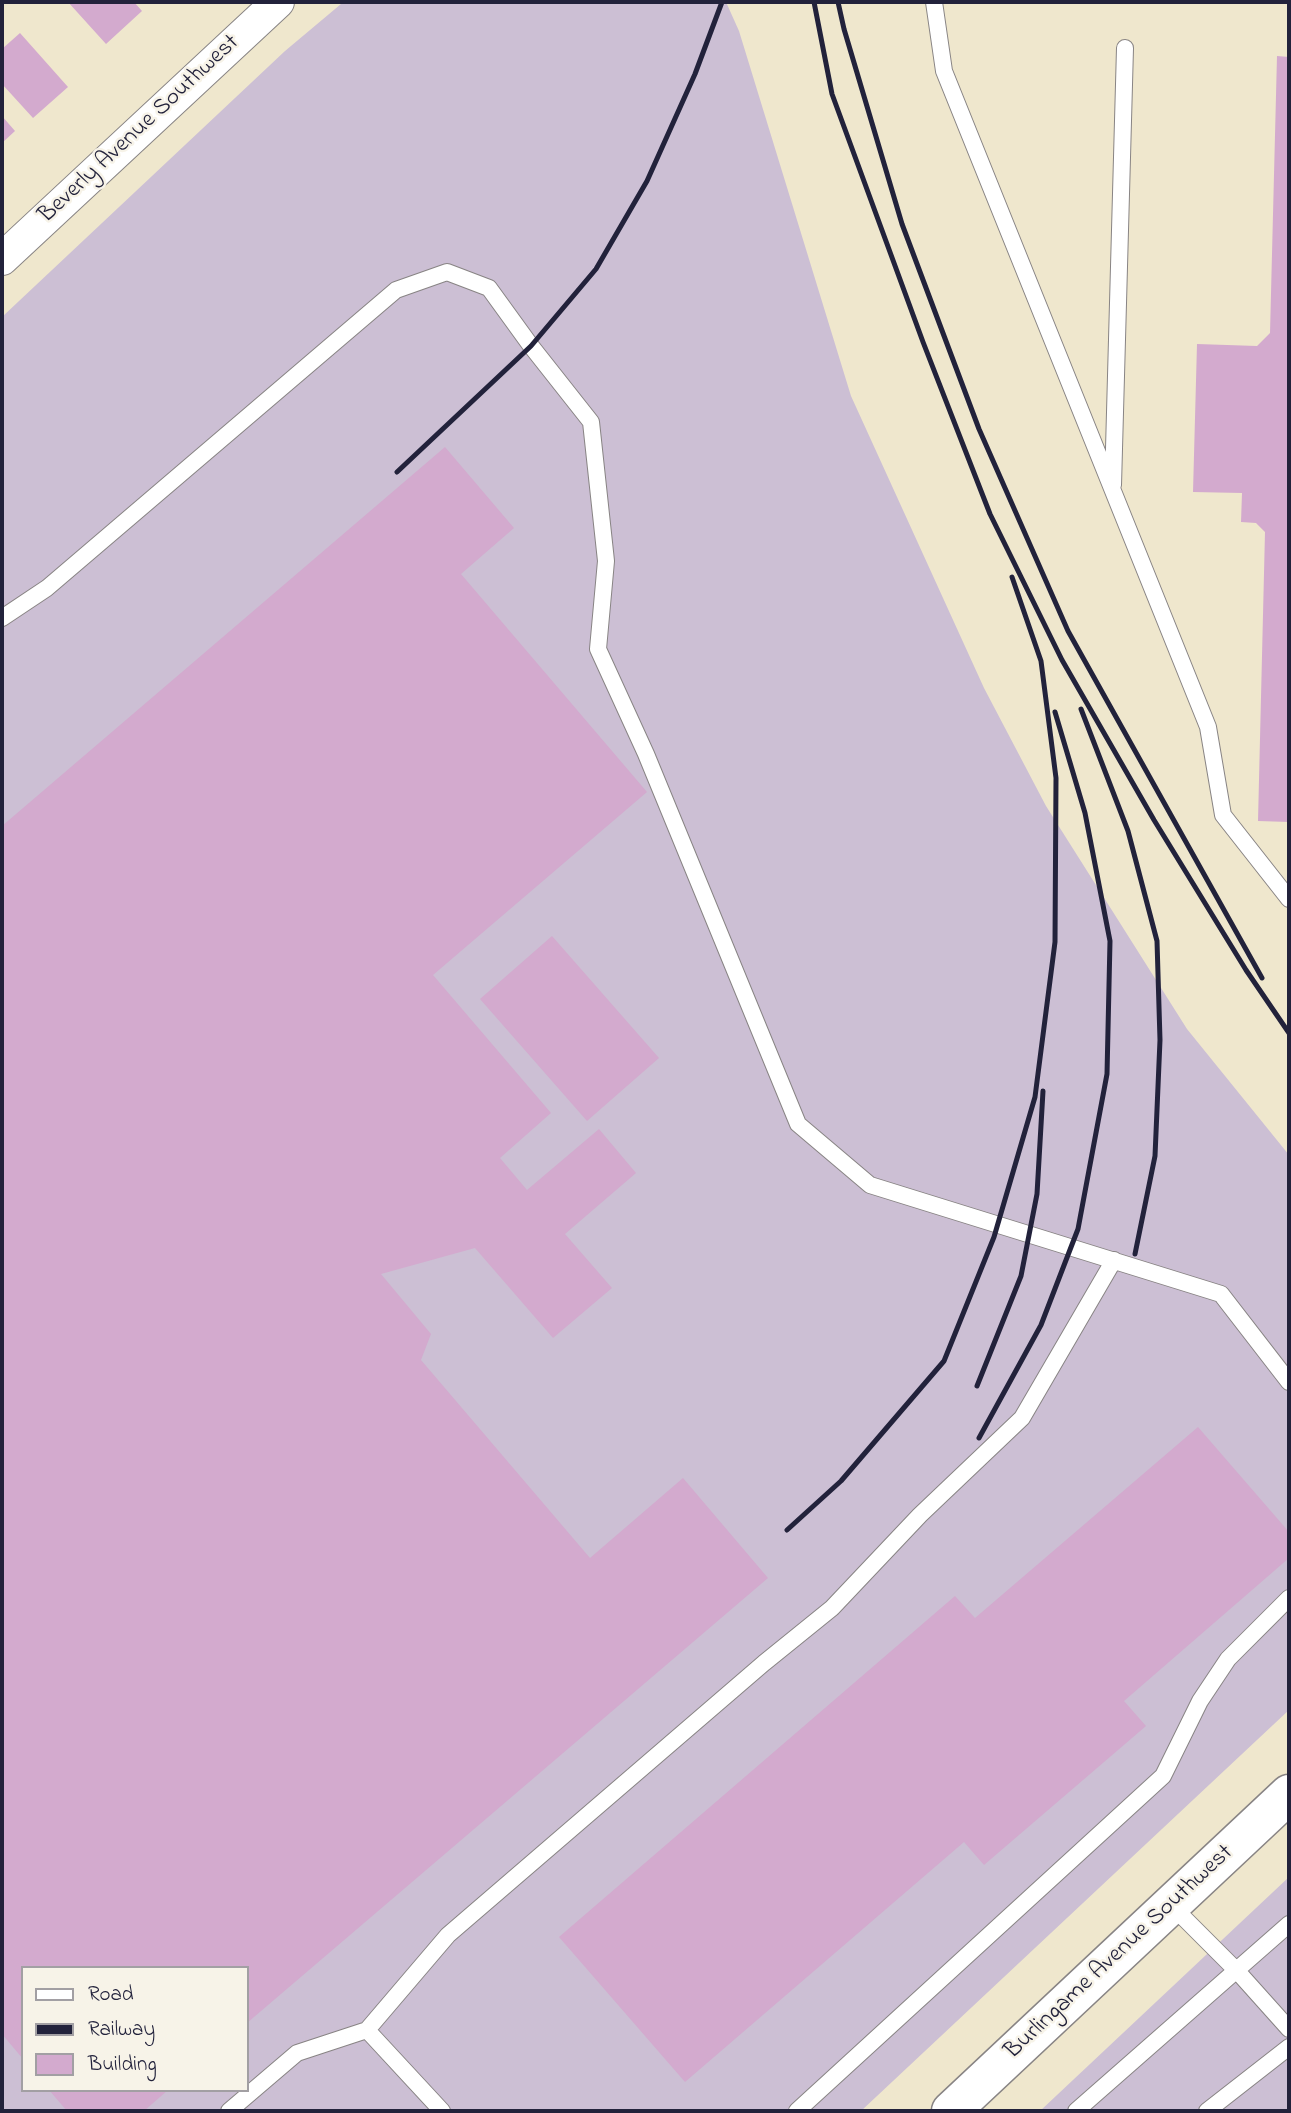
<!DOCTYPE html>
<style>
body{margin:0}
#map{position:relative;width:1291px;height:2113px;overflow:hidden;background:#efe7cd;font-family:"Indie Flower",sans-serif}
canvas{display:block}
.frame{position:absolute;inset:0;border:4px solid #22223b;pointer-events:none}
.legend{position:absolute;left:21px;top:1966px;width:228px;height:126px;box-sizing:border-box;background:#f7f3e8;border:2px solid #a29fa3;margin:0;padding:9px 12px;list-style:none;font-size:21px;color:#22223b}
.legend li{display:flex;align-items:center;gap:14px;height:35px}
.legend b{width:35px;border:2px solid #a29fa3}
</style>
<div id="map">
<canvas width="1291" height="2113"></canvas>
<div class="frame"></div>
<ul class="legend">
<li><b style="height:9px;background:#fff"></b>Road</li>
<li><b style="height:9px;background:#22223b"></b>Railway</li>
<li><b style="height:19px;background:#d3aace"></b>Building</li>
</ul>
</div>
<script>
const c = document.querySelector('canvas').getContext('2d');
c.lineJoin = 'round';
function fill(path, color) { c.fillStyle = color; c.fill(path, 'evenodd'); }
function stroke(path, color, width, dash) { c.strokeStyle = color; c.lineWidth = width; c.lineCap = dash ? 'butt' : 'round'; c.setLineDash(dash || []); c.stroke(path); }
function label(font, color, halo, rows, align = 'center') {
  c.font = font + ' "Indie Flower",sans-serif'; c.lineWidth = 5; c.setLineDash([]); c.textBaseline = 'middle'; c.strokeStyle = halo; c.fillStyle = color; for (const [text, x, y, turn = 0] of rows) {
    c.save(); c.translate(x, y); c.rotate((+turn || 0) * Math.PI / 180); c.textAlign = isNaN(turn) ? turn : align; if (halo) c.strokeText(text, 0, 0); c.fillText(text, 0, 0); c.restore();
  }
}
fill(new Path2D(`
 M348 2H726L739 31 851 396 984 688 1046 806 1187 1029 1289 1155V1710L861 2111H2V317L285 51 341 4ZM23 1968H247V2090H23Z
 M1289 1877V2111H1040Z`), '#ccbfd4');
fill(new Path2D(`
 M68 2H134L142 11 106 44Z
 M20 33 68 87 33 118 2 84V49Z
 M1277 56 1289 57V822L1258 821 1265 532 1256 523 1241 522 1242 493 1193 492 1197 344 1257 346 1270 333Z
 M2 116 15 131 2 143Z
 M445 447 514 528 461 574 647 792 433 975 551 1113 500 1158 527 1190 599 1129 636 1173 565 1234 612 1288 553 1338 475 1248 381 1274 431 1334 421 1360 590 1558 683 1478 768 1578 247 2023V1968H23V2059L2 2034V826Z
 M552 936 659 1058 587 1121 480 999Z
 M1198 1427 1289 1532V1558L1124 1701 1146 1726 984 1865 964 1842 685 2082 559 1937 955 1596 975 1618Z
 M49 2090H168L144 2111H67Z`), '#d3aace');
const service = new Path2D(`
 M934 2 944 71 1208 727 1223 815 1289 899
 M1113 485 1125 48
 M2 618 47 588 396 290 447 272 489 288 531 346 591 422 606 561 598 649 646 754 798 1124 870 1185 1221 1294 1289 1382
 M1171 1905 1238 1972 1289 2029
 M367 2030 442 2111
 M229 2111 297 2053 367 2030 448 1935 764 1663 832 1608 920 1515 1022 1418 1114 1260
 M797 2111 1163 1776 1200 1701 1228 1659 1289 1598
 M1076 2111 1289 1924
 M1207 2111 1289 2047`);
const minor = new Path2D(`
 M2 259 278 2`);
const tertiary = new Path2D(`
 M951 2111 1289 1794`);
stroke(service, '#888484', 18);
stroke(minor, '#888484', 34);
stroke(tertiary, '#888484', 41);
stroke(service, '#fff', 16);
stroke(minor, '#fff', 32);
stroke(tertiary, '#fff', 38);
stroke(new Path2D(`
 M814 2 832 94 923 342 990 514 1062 660 1154 820 1246 970 1289 1033
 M838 2 844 29 902 224 979 429 1068 631 1262 978
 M397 472 531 346 596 269 647 181 695 74 722 2
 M1081 709 1128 831 1157 941 1160 1040 1155 1156 1135 1254
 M977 1386 1021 1276 1037 1194 1043 1091
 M979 1438 1041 1325 1078 1229 1107 1074 1110 941 1085 813 1055 712
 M787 1530 841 1481 944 1361 994 1237 1035 1097 1055 942 1056 778 1041 661 1012 577`), '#22223b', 5);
label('24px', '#22223b', '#f7f3e8', [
 ["Beverly Avenue Southwest",140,130,-43],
 ["Burlingame Avenue Southwest",1120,1953,-43]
]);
</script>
